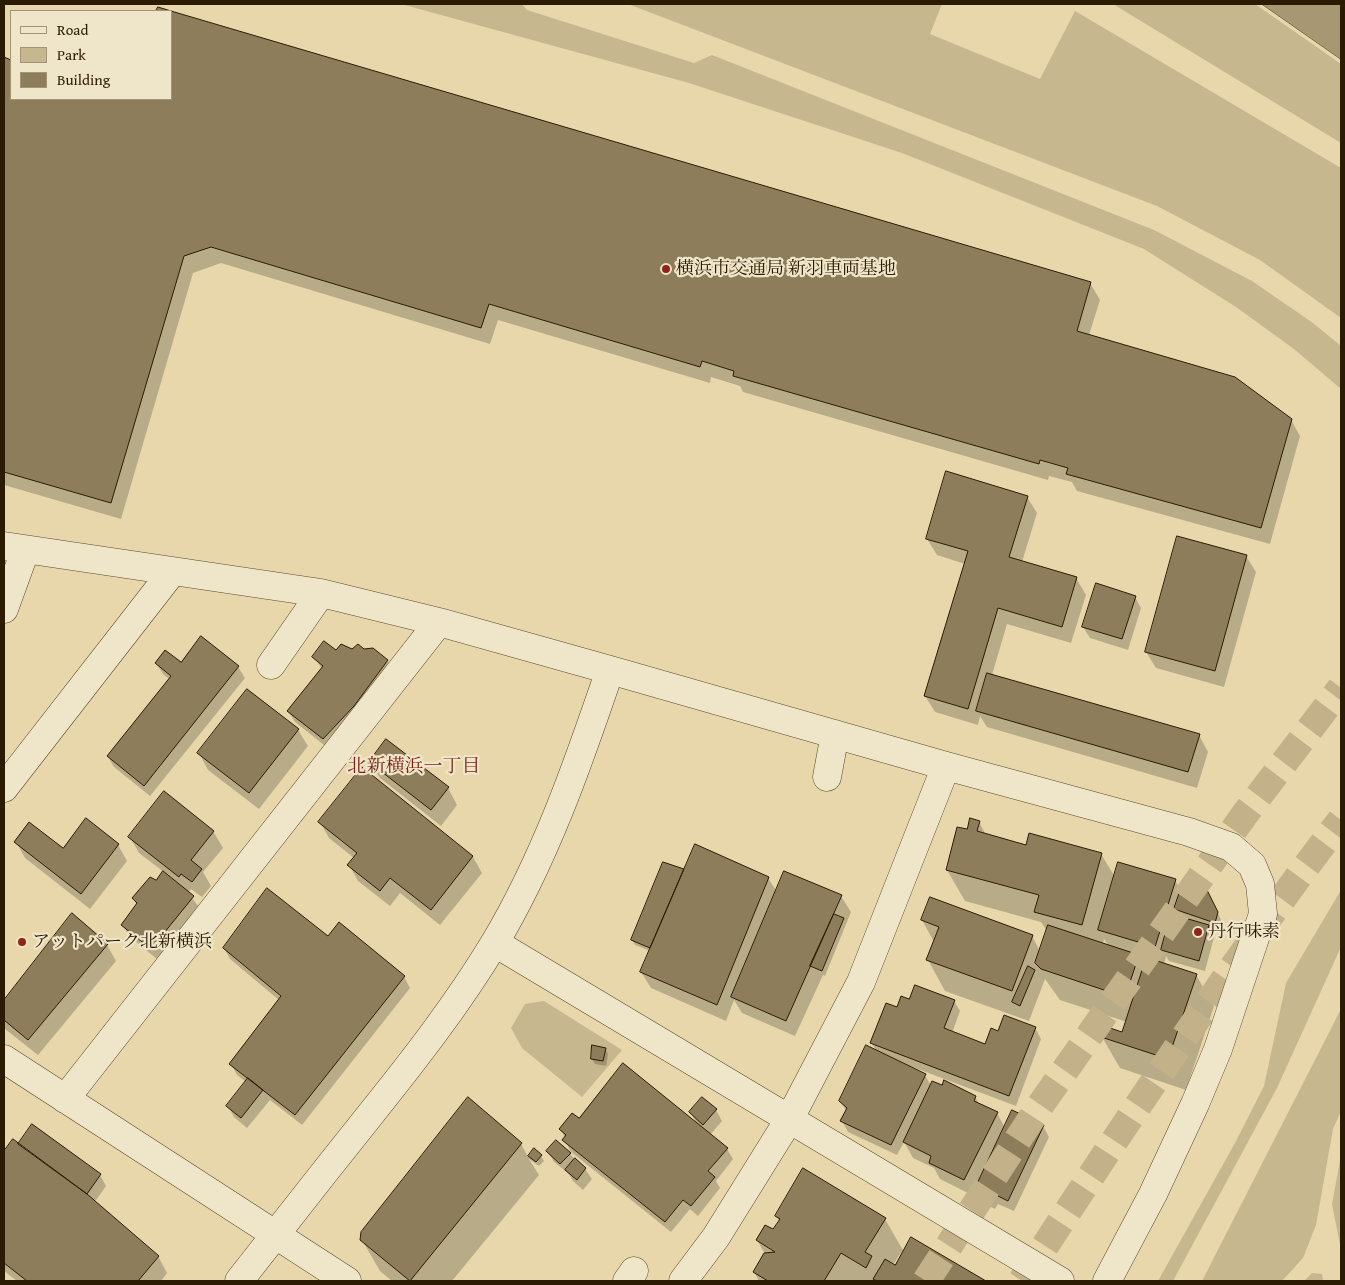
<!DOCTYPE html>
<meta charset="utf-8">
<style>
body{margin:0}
#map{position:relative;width:1345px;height:1285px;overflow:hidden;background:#e7d7ab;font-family:"Gentium Book Plus",serif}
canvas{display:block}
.frame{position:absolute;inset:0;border:5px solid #2c1b03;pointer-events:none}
.legend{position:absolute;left:10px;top:10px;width:162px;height:90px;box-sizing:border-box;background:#efe5c8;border:1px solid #a19479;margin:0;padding:6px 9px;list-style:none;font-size:15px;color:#2c1b03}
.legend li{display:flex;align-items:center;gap:10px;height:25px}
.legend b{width:25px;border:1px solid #a19479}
</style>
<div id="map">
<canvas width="1345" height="1285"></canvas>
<div class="frame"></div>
<ul class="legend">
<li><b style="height:6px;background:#efe5c8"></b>Road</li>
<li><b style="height:14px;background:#c7b78e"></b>Park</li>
<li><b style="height:14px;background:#8d7d5a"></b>Building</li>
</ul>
</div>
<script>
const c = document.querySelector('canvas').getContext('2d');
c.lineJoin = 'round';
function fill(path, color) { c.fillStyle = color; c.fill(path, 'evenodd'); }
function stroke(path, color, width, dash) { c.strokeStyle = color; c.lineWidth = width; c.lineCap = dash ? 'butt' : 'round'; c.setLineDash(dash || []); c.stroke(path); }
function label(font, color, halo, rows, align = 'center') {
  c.font = font + ' "Gentium Book Plus","Noto Serif JP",serif'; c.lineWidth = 4.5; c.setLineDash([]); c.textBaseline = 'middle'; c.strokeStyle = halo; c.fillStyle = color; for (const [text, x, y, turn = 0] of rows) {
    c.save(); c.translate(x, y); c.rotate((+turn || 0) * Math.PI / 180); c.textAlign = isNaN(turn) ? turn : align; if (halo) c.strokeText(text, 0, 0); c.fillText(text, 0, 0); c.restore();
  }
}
fill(new Path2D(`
 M401 4H522L527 10 694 63 712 55 1154 230 1252 281 1313 323 1341 346V389L1294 349 1236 307 1144 249 902 153 689 83Z
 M628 4H942L930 34 1040 79 1075 11 1341 168V318L1260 260 1157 206Z
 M1113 4H1255L1341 64V143Z
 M1341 890V947L1277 1088 1173 1281H1158L1235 1143 1264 1086 1286 983Z
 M544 1001 622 1050 582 1097 522 1048 511 1028 525 1004Z
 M1341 1009V1111L1333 1129 1316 1225 1303 1258 1282 1281H1202Z
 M1341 1155V1250L1332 1204Z
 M1312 1273 1322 1274 1323 1281H1304Z`), '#c7b78e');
const water = new Path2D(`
 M1262 4H1341V59Z`);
fill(water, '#a79772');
stroke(water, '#766546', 1);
fill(new Path2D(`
 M4 59 11 61V99H171L1090 283 1100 300 1089 335 1291 420 1300 436 1270 544 1077 491 1072 482 1049 476 1048 480 743 392 740 386 711 377 710 383 498 320 490 344 221 263 193 273 121 519 4 485Z
 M1027 497 1037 513 1022 562 1076 578 1086 595 1071 643 1007 624 992 675 1199 735 1208 752 1197 788 987 727 980 716 978 725 935 712 925 696 965 564 937 555 927 539Z
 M1246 556 1256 572 1224 687 1156 668 1146 652Z
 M1135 597 1141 608 1128 650 1090 638 1083 627Z
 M201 638 238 667 245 678 150 796 114 767 108 757 169 679 163 674 156 663 181 664Z
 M364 651 387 660 393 671 329 749 295 722 288 711 322 669 314 657 336 652Z
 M298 730 308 746 259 809 208 770 199 753Z
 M370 762 448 788 457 805 441 826 380 778Z
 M362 769 473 857 482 873 440 925 400 893 390 906 358 881 349 865 354 858 329 838 320 822Z
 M979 822 986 835 1027 846 1101 854 1115 877 1175 880 1181 891 1211 899 1223 924 1220 933 1210 929 1214 937 1205 971 1169 961 1166 956 1164 965 1196 975 1214 1006 1186 1090 1120 1068 1102 1037 1123 1034 1127 1022 1060 1000 1045 979 1029 1021 945 991 928 960 934 942 922 920 1032 936 1040 951 1047 931 1041 922 965 901 947 870 968 831ZM1104 939 1109 946 1103 944Z
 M213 831 223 848 203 872 211 886 202 897 191 889 188 893 199 907 157 959 129 936 123 925 137 905 133 898 156 881 164 872 139 853 130 837Z
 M16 842 63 849 118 845 127 861 90 909 25 858Z
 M664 863 685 871 768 878 777 892 841 896 851 912 825 976 823 975 795 1036 742 1013 734 1000 726 1021 651 988 641 972 650 951 635 945 632 940Z
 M72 915 107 945 116 961 38 1055 5 1029 4 1002Z
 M328 938 404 977 410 988 302 1125 270 1100 247 1128 234 1117 228 1106 246 1082 237 1075 231 1064 279 1000 230 959 224 948Z
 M910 1001H954L960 1011 952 1033 986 1045 999 1032 1035 1028 1041 1039 1016 1106 910 1066V1068L925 1075 931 1086 975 1097 980 1105 997 1113 1005 1128 1043 1126 1049 1137 1014 1211 998 1204 995 1209 981 1202 975 1192 974 1196 940 1179 934 1168 913 1158 904 1142 897 1155 848 1132 842 1121 846 1111 841 1101 877 1052 872 1043 898 1009Z
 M605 1049 608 1054 606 1066 595 1064 592 1059Z
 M716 1110 722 1121 710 1135 727 1149 733 1159 716 1181 720 1188 698 1216 690 1209 671 1232 570 1151 561 1129 579 1120 697 1125 691 1112Z
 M14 1141 100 1175 106 1186 94 1203 158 1256 167 1273 161 1281H17L4 1271V1153Z
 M521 1144 528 1157 534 1150 541 1156 544 1161 539 1166 529 1159 539 1175 452 1281H392L380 1271 362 1240Z
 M548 1152 570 1153 575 1161 585 1169 592 1179 583 1190 573 1181 568 1173 554 1162Z
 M776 1216 885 1219 904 1252 902 1251 893 1265 896 1267 912 1239 983 1281H759L754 1272 765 1254 757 1240 774 1231 779 1221Z`), '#0003');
const building = new Path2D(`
 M158 7 171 11H156Z
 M171 11 1091 282 1077 331 1235 377 1292 419 1261 528 1066 474 1068 468 1040 460 1039 464 733 376 734 371 702 361 700 367 489 304 481 328 211 247 184 256 111 503 4 472V57L11 60V99H171Z
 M946 471 1028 496 1009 557 1077 577 1062 627 998 608 968 709 924 696 968 551 926 539Z
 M1177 536 1247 555 1215 671 1145 652Z
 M1096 583 1136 596 1122 639 1082 627Z
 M201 636 239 666 144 786 107 756 171 676 155 663 165 650 181 662Z
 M324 641 336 650 341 644 352 649 358 644 364 649 373 648 388 660 354 706 323 739 287 711 323 666 312 657Z
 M987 673 1200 734 1188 772 976 711Z
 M247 689 299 729 249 793 197 753Z
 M386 739 449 787 431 810 369 762Z
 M362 767 473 856 431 910 390 878 380 891 347 865 357 853 318 822Z
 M164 791 214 831 191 860 202 869 192 882 181 874 179 877 128 837Z
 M86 818 119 844 81 894 14 842 29 822 63 848Z
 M970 818 980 821 977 831 1026 845 1029 833 1102 853 1082 925 1034 912 1039 895 946 870 957 827 967 829Z
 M695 844 769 877 717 1005 640 972Z
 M663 862 684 869 650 948 631 940Z
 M1118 862 1176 879 1155 947 1098 930Z
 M163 871 194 896 151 949 121 925 137 903 132 898 150 877 156 880Z
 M784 871 842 895 786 1021 731 997Z
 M1184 880 1205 886 1218 912 1215 923 1174 909Z
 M267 888 328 936 339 922 405 976 295 1115 229 1064 281 996 223 948Z
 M930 897 1033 935 1012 991 926 960 939 927 921 920Z
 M72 913 108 944 28 1040 4 1020V1000Z
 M834 914 844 918 822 971 810 966Z
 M1171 914 1209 925 1199 961 1161 950Z
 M1048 925 1197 974 1168 1059 1101 1037 1104 1026 1122 1032 1144 964 1137 961 1125 997 1041 969 1035 963Z
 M1028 966 1035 970 1020 1006 1012 1002Z
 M915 985 955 1000 944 1028 985 1044 991 1028 998 1031 1004 1015 1036 1027 1009 1096 870 1043 886 1003 897 1007 901 996 909 999Z
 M592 1045 606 1048 603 1061 591 1059Z
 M866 1045 926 1074 891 1145 840 1121 847 1108 839 1101Z
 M623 1063 728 1148 708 1171 715 1177 691 1206 683 1200 665 1222 562 1140 566 1135 559 1129 572 1113 579 1118Z
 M248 1078 263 1090 241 1118 226 1106Z
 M944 1080 976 1096 974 1101 998 1112 964 1180 929 1163 931 1156 903 1142 932 1081 942 1085Z
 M468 1097 522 1143 410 1281 360 1240 361 1232Z
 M702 1097 717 1109 703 1125 689 1112Z
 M1012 1110 1044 1125 1008 1201 992 1193 989 1199 974 1191Z
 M32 1124 101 1174 87 1194 18 1144Z
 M13 1139 87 1194 159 1256 138 1281H27L4 1263V1151Z
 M556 1140 571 1153 560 1164 546 1151Z
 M534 1148 542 1155 536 1162 528 1156Z
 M575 1158 586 1168 577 1180 565 1170Z
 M803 1168 886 1218 865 1252 872 1256 866 1268 841 1253 824 1281H768L753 1272 764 1253 775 1252 756 1240 765 1225 773 1229 780 1219 775 1216Z
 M911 1237 986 1281H877L873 1279 885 1259 895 1265Z`);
fill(building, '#8d7d5a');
stroke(building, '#2c1b03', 1);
stroke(new Path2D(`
 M926 1281 1037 1110 1245 814 1341 688
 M1022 1281C1124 1125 1228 968 1341 820`), '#c2b189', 28, [28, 14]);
const minor = new Path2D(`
 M4 546 321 593 439 622 610 670 946 766 1189 832 1231 847 1252 865 1260 884 1263 914 1218 1049 1195 1104 1153 1194 1107 1281
 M4 609 25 551
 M271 665 321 593
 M827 777 835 734
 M4 788 172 572
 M495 943 1060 1281
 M4 1059 347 1281
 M65 1099 439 622
 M239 1281C282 1226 326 1170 370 1115 414 1060 457 1005 494 944 545 859 578 764 610 670
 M627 1281 634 1271
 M683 1281 716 1237 790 1118 861 982 946 766`);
stroke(minor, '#5b4a2d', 29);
stroke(minor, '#efe5c8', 28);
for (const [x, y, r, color] of [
 [666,269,5,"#8f2418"],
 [1198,932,5,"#8f2418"],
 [22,942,5,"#8f2418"]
]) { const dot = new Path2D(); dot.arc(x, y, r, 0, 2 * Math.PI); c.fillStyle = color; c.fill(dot); stroke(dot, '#efe5c8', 2); }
label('18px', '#2c1b03', '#efe5c8', [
 ["横浜市交通局 新羽車両基地",676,269],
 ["丹行味素",1208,932],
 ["アットパーク北新横浜",32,942]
], 'left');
label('19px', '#7a1f14', '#efe5c8', [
 ["北新横浜一丁目",414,767]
]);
</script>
